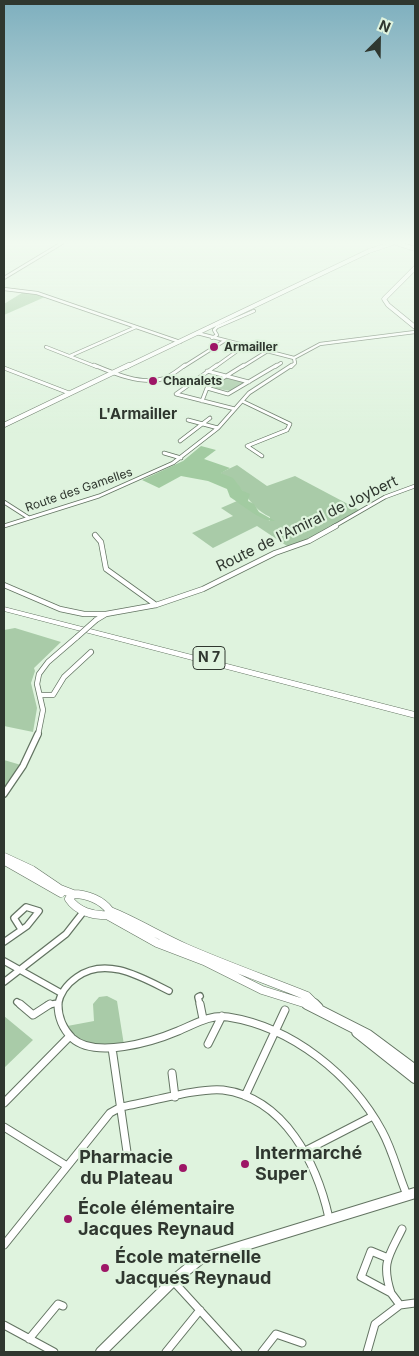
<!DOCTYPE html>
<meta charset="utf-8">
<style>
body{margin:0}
#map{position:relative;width:419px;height:1356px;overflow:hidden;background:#dff3de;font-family:Inter,sans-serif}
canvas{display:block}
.frame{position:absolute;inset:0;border:5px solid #2f372f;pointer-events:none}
.north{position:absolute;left:354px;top:15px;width:50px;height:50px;-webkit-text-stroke:4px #dff3de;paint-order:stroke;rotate:23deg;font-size:14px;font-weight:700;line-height:20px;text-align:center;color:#2f372f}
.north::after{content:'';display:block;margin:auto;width:18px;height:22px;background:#2f372f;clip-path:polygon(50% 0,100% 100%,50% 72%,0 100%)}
</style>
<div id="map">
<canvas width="419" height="1356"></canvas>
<div class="frame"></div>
<div class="north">N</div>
</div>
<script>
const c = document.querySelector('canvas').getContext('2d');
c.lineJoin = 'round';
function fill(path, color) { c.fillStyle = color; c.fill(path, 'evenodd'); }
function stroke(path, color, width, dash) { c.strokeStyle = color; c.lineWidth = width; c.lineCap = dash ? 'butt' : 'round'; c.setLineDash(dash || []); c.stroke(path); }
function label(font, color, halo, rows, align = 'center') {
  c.font = font + ' Inter,sans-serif'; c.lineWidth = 4.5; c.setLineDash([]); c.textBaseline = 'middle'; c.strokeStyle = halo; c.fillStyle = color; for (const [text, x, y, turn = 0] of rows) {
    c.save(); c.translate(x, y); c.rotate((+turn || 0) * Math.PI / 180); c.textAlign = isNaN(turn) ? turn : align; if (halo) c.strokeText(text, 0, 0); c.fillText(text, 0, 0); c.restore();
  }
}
fill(new Path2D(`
 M226 378 244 381V383L231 391 212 388Z
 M237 465 267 486 295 476 361 511 309 540 290 548 257 526 213 548 192 533 233 516 221 508 237 501 270 521V517C246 506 245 483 220 473Z
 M15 628 61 642 34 668 35 671 31 683 37 708 33 732 4 726V630Z
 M4 760 21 765 4 790Z
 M107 996 117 1001 124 1045H83L62 1027 94 1021 93 1004 99 997Z
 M4 1016 33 1040 4 1068Z`), '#a9cba8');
fill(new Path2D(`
 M25 291 45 297 4 315V304Z
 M201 446 216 450 204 459 230 468 221 473 233 478 243 491 250 494 248 501 254 504 259 512 275 521C261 522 241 504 230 497L227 489 208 481 181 476 159 488 142 480 183 461Z`), '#a2cba1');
const streetFar4 = new Path2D(`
 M4 278 62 243
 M4 289 37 293 180 342
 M197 333 294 358 320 344 415 332
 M212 338 217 335 214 330 217 327 254 311
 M46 347 97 367
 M70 356 136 327
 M183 367 224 341
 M215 367 244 346
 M242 367 266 352
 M275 367 281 363
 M291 367 295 363 294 358`);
const streetFar3 = new Path2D(`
 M94 365C113 373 141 385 162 379 170 377 178 370 185 365
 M217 365 176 394 235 409
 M4 368 69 393
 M207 371 249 382
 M207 388 228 394 277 365
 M202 401 207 388 244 365
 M242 401 290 424 287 430 247 446 262 456
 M188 420 218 428
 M180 441 210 418
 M164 453 181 458
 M4 502 29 518
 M4 526 99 496 173 463 218 428 249 393 292 365
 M333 527 385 497 415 486`);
const streetFar2 = new Path2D(`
 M95 535 101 542 106 569 156 605
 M4 585 60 609 84 614H106
 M96 620 106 614 156 605 203 589 275 553 309 541 336 526
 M40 695H53L64 677 91 652
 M38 735 43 710 37 684 39 674 48 662 77 637`);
const streetFar1 = new Path2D(`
 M4 794 23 766 38 734
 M4 942 27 926 39 911 26 907 14 918 21 929
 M4 961 61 993
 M4 982 66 934 84 911
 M17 1002 21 1005
 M48 1005 58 1003
 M58 1005C60 993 67 984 77 977 106 956 141 977 169 991
 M200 1005 198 997 200 996`);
const street = new Path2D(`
 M20 1004 33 1015 50 1004
 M58 1004C58 1017 63 1029 72 1038 95 1059 152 1042 178 1031 195 1024 210 1014 228 1017 292 1027 352 1075 382 1131 393 1151 398 1174 407 1195
 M200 1004 203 1019
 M208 1044 222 1016
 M112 1048 127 1152
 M172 1073 175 1097
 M245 1096 285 1010
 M4 1103 69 1037
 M4 1127 67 1166
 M305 1151 373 1116
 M4 1245 110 1113 121 1107C146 1103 201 1087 223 1090 285 1098 317 1164 329 1218
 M388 1258 371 1251 361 1277 391 1293 400 1305
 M174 1282 238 1352
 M391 1293C381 1262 389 1256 402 1229
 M4 1325 54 1352
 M29 1339 58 1304 63 1306
 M166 1352 200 1310
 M262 1352 276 1334 302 1343
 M367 1352 375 1324 400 1305 415 1303`);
const secondaryFar3 = new Path2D(`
 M396 243 415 249
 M415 268 384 299 388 305 415 327
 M126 367 369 251 393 243`);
const secondaryFar2 = new Path2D(`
 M4 425 129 365`);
const secondaryFar1 = new Path2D(`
 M4 857 32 870 60 889 73 894
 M5 861 61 893
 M73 894C87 894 102 900 110 911L107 915C93 916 77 911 69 899Z
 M110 911C137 922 159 936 186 948 225 965 267 980 307 996L316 1005
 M107 915 157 943 204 961 262 990 310 1005`);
const secondary = new Path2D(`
 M307 1004 368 1035 415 1070
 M314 1004 318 1008
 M357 1032 415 1078
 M101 1352 173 1281 200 1259 415 1193`);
const highway = new Path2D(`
 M4 607 415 712V718L4 611Z`);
stroke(streetFar4, '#637462', 4);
stroke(streetFar3, '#637462', 4.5);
stroke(streetFar2, '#637462', 6);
stroke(streetFar1, '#637462', 8);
stroke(street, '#637462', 9);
stroke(secondaryFar3, '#637462', 5);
stroke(secondaryFar2, '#637462', 5.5);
stroke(secondaryFar1, '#637462', 9);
stroke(secondary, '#637462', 12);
stroke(highway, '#637462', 1);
stroke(streetFar4, '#fff', 2.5);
stroke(streetFar3, '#fff', 3);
stroke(streetFar2, '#fff', 4.5);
stroke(streetFar1, '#fff', 5.5);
stroke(street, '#fff', 7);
stroke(secondaryFar3, '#fff', 4);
stroke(secondaryFar2, '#fff', 4.5);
stroke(secondaryFar1, '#fff', 8);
stroke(secondary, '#fff', 10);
fill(highway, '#fff');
const streetBridge = new Path2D(`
 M77 637 96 620`);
stroke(streetBridge, '#637462', 6, []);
stroke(streetBridge, '#fff', 4.5);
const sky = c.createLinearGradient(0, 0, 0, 433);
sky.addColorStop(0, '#7eafbe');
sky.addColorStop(0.56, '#f1faf0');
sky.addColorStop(1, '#f1faf000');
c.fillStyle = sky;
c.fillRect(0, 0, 419, 433);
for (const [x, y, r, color] of [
 [214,347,5,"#9d1666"],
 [153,381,5,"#9d1666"],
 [245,1164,5,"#9d1666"],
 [183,1168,5,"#9d1666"],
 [68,1219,5,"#9d1666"],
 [105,1268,5,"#9d1666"]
]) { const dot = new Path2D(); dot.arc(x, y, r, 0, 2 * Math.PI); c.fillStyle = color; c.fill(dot); stroke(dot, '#dff3de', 2); }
label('bold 12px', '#2f372f', '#dff3de', [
 ["Armailler",224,347],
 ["Chanalets",163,381]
], 'left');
label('12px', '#2f372f', '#dff3de', [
 ["Route des Gamelles",79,490,-19]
]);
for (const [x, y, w] of [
 [209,658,32]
]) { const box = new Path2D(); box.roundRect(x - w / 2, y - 11.5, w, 23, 4); c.fillStyle = '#dff3de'; c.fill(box); stroke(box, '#2f372f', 1); }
label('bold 14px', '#2f372f', null, [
 ["N 7",209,658]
]);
label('bold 15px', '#2f372f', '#dff3de', [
 ["L'Armailler",138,414]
]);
label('15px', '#2f372f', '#dff3de', [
 ["Route de l'Amiral de Joybert",307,524,-26]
]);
label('bold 18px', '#2f372f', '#dff3de', [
 ["Intermarché",255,1154],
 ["Super",255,1175],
 ["Pharmacie",173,1158,"right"],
 ["du Plateau",173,1179,"right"],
 ["École élémentaire",78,1209],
 ["Jacques Reynaud",78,1230],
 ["École maternelle",115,1258],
 ["Jacques Reynaud",115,1279]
], 'left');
</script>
